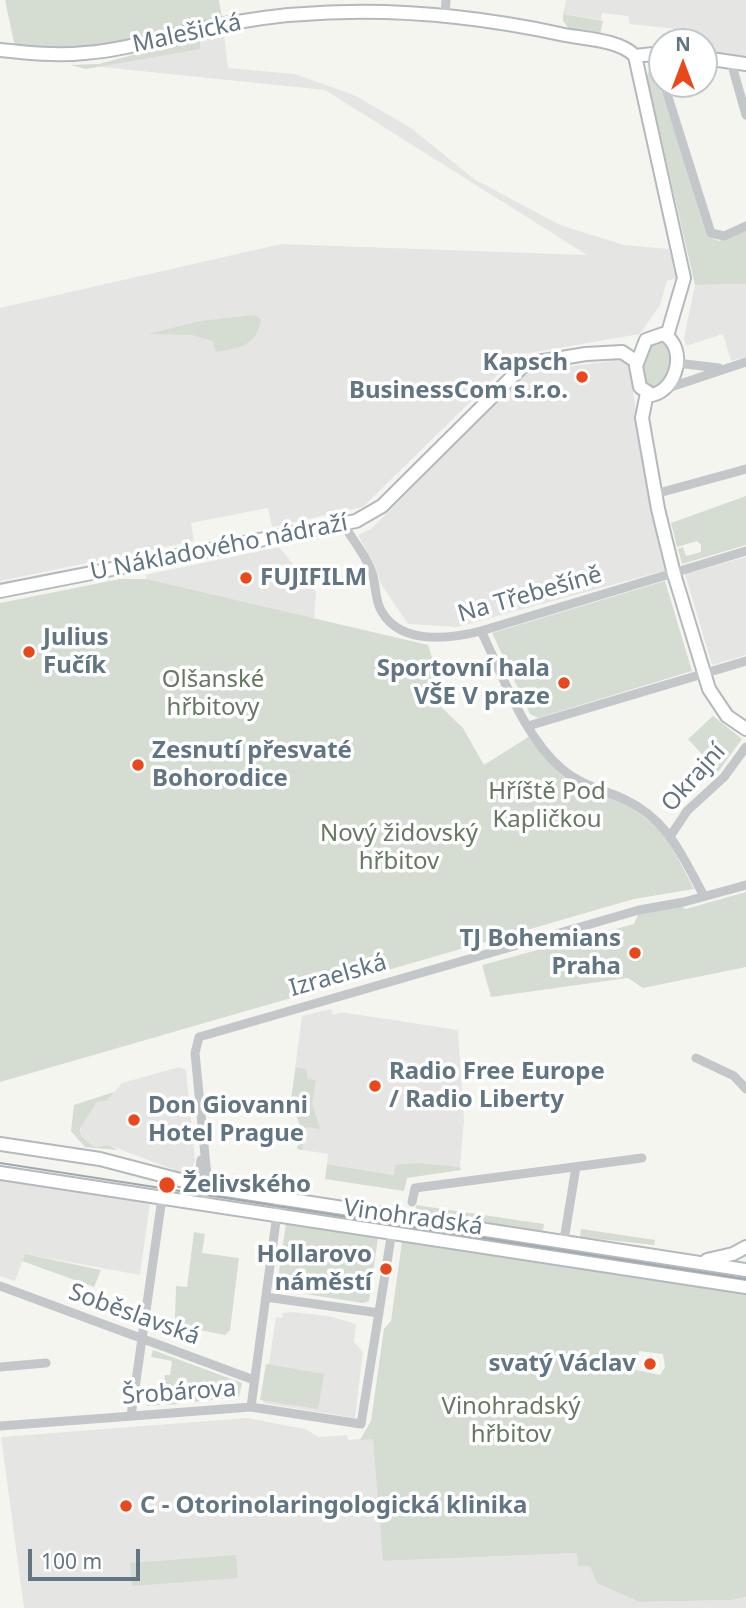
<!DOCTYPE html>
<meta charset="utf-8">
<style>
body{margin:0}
#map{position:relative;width:746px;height:1608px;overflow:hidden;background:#f5f5f0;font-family:"Noto Sans",sans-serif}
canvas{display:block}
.north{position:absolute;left:648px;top:28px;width:70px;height:70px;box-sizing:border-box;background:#fff;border:2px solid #c0c8cd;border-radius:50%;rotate:0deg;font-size:19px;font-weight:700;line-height:28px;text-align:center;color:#627583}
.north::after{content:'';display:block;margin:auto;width:24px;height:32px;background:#ea481b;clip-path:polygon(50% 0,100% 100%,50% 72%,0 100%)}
.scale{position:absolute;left:28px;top:1549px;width:112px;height:32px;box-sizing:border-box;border:4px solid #627583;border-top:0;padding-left:9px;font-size:21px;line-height:24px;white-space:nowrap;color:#627583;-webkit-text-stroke:5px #fff;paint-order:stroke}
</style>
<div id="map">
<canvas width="746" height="1608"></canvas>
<div class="north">N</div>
<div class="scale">100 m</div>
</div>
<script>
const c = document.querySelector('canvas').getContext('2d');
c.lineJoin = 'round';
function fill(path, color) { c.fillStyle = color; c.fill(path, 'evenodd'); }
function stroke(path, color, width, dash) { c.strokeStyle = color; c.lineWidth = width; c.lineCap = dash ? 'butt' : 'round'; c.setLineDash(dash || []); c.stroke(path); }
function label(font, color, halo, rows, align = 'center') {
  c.font = font + ' "Noto Sans",sans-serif'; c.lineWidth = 7; c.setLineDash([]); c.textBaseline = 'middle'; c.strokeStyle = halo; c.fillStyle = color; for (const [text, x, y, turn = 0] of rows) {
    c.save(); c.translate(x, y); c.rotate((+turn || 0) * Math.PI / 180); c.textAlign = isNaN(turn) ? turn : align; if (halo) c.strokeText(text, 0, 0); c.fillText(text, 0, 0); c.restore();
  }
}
fill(new Path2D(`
 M566 0H746V59L704 54V42H679L676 29 630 24 628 16 602 13 601 20 563 14Z
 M224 35 228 68 295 74 354 95 411 128 474 179 560 225 624 245 669 249 676 278 667 281 660 305 640 334 518 355 363 507 272 527 268 508 191 523 194 541 0 581V308L281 244 587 255 325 90 82 65 99 64 200 37Z
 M746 284V357L731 361 723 334 686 346 684 338 695 285Z
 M625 359 631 375 646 486 667 570 457 627 408 624 381 584 374 564 358 535 371 529 527 372Z
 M279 547 316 592 314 619 147 580 145 575Z
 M746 557V655L712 665 685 574Z
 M331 1009 333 1015 341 1012 458 1030 464 1120 460 1167 396 1165 395 1175 327 1164 328 1154 297 1149 301 1129 291 1099 302 1016Z
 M179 1067 186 1070 195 1161 191 1171 182 1173 109 1145 94 1147 81 1136V1122L97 1102 107 1101 122 1083Z
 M0 1180 150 1203 140 1275 25 1254 15 1281 0 1276Z
 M288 1204 456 1229 455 1237 287 1211Z
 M572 1248 738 1272 728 1279 571 1255Z
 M291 1312 329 1316 356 1324 354 1342 363 1352 355 1418 263 1403 276 1317 282 1318 283 1313Z
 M247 1418 305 1429 319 1437 347 1435 348 1440 373 1438 384 1561 577 1553 640 1602 732 1600 746 1597V1608H24L1 1437Z`), '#e5e6e4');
fill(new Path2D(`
 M5 0H219L222 19 87 49 15 47Z
 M563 14 603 21 600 36 571 31 563 21Z
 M200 37V49L86 69 70 65 99 64Z
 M649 70 655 72 709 237 719 241 746 230V284L695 285 647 77Z
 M255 315 261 320C256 346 240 348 216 352L213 341 192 335 148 334 200 321Z
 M664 340C675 354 673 386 651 388L645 384C640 365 643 345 664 340Z
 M746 496V545L682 564 678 549 683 547 686 556 701 552V545L697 541 677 547 671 523Z
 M120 579H146L428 645 446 701 439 705 463 728 484 765 530 736 558 772 569 780 628 805 664 832 694 889 634 899 0 1082V603Z
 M665 581 692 671 538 718 530 714 492 633Z
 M713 716 742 739 718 772 688 739Z
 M746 892V967L643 988 628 978 491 997 482 965 634 924 639 913 680 906 686 909Z
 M296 1067 306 1069 308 1079 316 1080 312 1103 320 1129 306 1127 302 1150 297 1149 301 1129 291 1099Z
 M114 1092 107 1101 97 1102 80 1128 81 1136 94 1147 109 1145 118 1150 85 1147 71 1131 74 1105Z
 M418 1163 460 1167 461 1170 407 1178 404 1191 325 1179 327 1164 394 1175 395 1165Z
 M416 1205 544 1224 543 1231 415 1212Z
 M286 1223 378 1238 369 1301 363 1303 280 1290 277 1285Z
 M581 1229 655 1240 654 1245 580 1237Z
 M194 1232 205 1234 202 1253 239 1258 230 1330 225 1335 185 1327 175 1318 176 1286 187 1287Z
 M402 1242 746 1294V1597L732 1600 640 1602 597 1583 590 1566H578L577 1553 383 1561 373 1439 360 1440 371 1421 384 1329 391 1321ZM639 1351 663 1354 665 1367 660 1375 636 1370Z
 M25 1254 101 1270 94 1287 22 1261Z
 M153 1350 242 1383 239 1397 184 1403 182 1396 179 1404 166 1405 163 1397 160 1405 147 1406 146 1393 162 1396 165 1375H170L172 1361 151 1357Z
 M266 1364 324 1374 318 1409 260 1400Z
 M236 1555 238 1578 132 1586 130 1563Z`), '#d5dcd1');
const secondary = new Path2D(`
 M0 50C28 53 57 56 85 53 135 49 182 31 231 23 339 4 453 11 560 34 582 39 619 39 635 56
 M635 56 684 278 667 336
 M635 56 662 53
 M704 58 746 64
 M663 334C688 347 677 390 652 395L640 387 636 366 646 340Z
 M647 393 642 418 658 509 674 574 709 689 727 716 746 729
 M0 591 356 521 382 506 525 364 586 354 622 352 637 362
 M0 1144 100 1159 207 1187 746 1270
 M0 1173 746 1287
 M707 1260 733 1254 746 1247`);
stroke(secondary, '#b3b9bd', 16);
stroke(new Path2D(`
 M445 17 446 0
 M654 53 662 76
 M731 62 746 115
 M664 84 711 233 724 236 746 226
 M677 363 719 368
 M665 389 746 362
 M655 494 746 469
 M343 524C353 540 368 558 373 576 376 587 375 602 382 612 401 645 450 639 481 631L746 551
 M481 631C503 675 523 736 562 769 579 784 603 790 624 799 669 820 682 856 704 896
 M528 726 746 661
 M671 835 687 811 724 777 746 747
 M696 1058 734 1076 746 1089
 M184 1181 199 1174 201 1160
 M412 1202 415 1188 642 1158
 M205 1203 207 1176 195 1053 199 1037 639 910 684 902 746 885
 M564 1240 576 1167
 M0 1286 254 1380
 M266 1297 379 1313
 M0 1367 46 1363
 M251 1407 279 1199
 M131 1416 164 1184 171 1180
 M0 1426 251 1407 361 1424 392 1231`), '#c4c7ca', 9);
stroke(secondary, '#fff', 12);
stroke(new Path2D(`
 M0 1163 746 1279`), '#a1a8ad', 2);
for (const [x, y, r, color] of [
 [582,377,7,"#ea481b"],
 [246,578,7,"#ea481b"],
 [29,652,7,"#ea481b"],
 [564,683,7,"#ea481b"],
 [138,765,7,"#ea481b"],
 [635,953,7,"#ea481b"],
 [375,1086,7,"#ea481b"],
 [134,1120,7,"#ea481b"],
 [167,1185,9,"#ea481b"],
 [386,1269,7,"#ea481b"],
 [650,1364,7,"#ea481b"],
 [126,1506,7,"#ea481b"]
]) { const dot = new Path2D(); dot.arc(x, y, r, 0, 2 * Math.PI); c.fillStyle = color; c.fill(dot); stroke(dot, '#fff', 2.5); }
label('24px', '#627583', '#fff', [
 ["Malešická",187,34,-12],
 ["U Nákladového nádraží",219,548,-11],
 ["Na Třebešíně",530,595,-16],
 ["Okrajní",694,778,-48],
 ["Izraelská",338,976,-16],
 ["Vinohradská",413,1218,8],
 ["Soběslavská",134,1315,20],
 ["Šrobárova",179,1393,-4]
]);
label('bold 24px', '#627583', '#fff', [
 ["Kapsch",568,363,"right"],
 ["BusinessCom s.r.o.",568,391,"right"],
 ["FUJIFILM",260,578],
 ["Julius",43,638],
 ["Fučík",43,666],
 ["Sportovní hala",550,669,"right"],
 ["VŠE V praze",550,697,"right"],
 ["Zesnutí přesvaté",152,751],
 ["Bohorodice",152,779],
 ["TJ Bohemians",621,939,"right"],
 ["Praha",621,967,"right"],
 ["Radio Free Europe",389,1072],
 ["/ Radio Liberty",389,1100],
 ["Don Giovanni",148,1106],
 ["Hotel Prague",148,1134],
 ["Želivského",183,1185],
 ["Hollarovo",372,1255,"right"],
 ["náměstí",372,1283,"right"],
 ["svatý Václav",636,1364,"right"],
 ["C - Otorinolaringologická klinika",140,1506]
], 'left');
label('24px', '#667961', '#fff', [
 ["Olšanské",213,680],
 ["hřbitovy",213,708],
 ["Hříště Pod",547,792],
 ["Kapličkou",547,820],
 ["Nový židovský",399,834],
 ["hřbitov",399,862],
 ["Vinohradský",511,1407],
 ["hřbitov",511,1435]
]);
</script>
